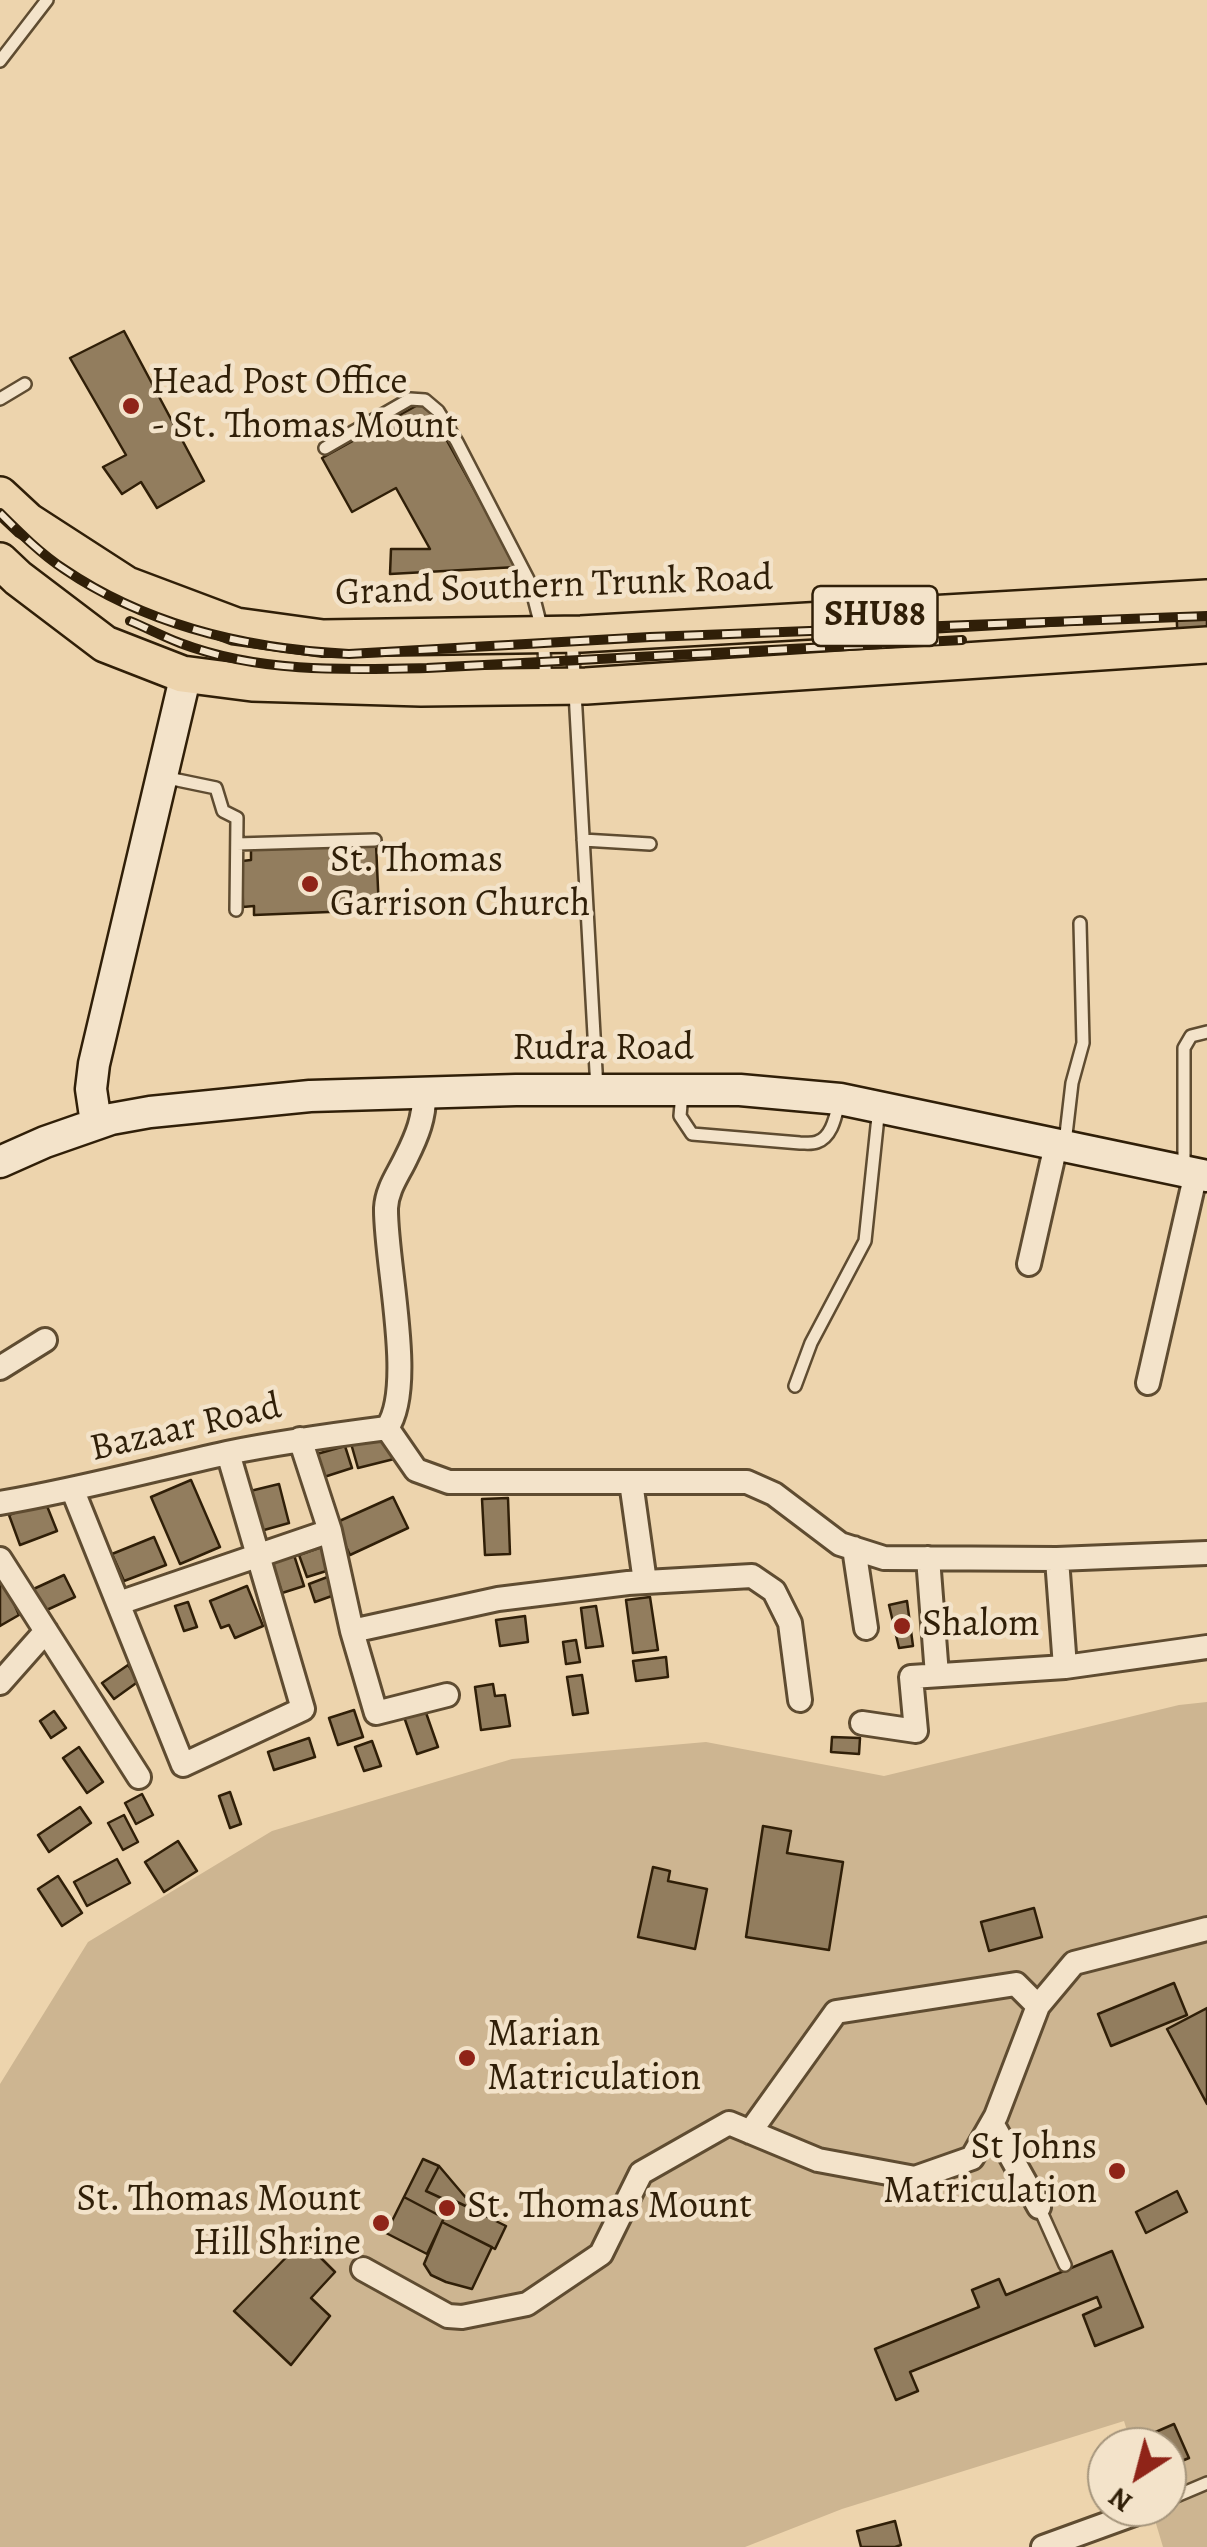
<!DOCTYPE html>
<style>
body{margin:0}
#map{position:relative;width:1207px;height:2547px;overflow:hidden;background:#edd4ad;font-family:Alegreya,serif}
canvas{display:block}
.north{position:absolute;left:1087px;top:2427px;width:100px;height:100px;box-sizing:border-box;background:#f3e3ca;border:2px solid #a5957c;border-radius:50%;rotate:216deg;font-size:28px;font-weight:700;line-height:40px;text-align:center;color:#301f08}
.north::after{content:'';display:block;margin:auto;width:35px;height:45px;background:#8f2418;clip-path:polygon(50% 0,100% 100%,50% 72%,0 100%)}
</style>
<div id="map">
<canvas width="1207" height="2547"></canvas>
<div class="north">N</div>
</div>
<script>
const c = document.querySelector('canvas').getContext('2d');
c.lineJoin = 'round';
function fill(path, color) { c.fillStyle = color; c.fill(path, 'evenodd'); }
function stroke(path, color, width, dash) { c.strokeStyle = color; c.lineWidth = width; c.lineCap = dash ? 'butt' : 'round'; c.setLineDash(dash || []); c.stroke(path); }
function label(font, color, halo, rows, align = 'center') {
  c.font = font + ' Alegreya,serif'; c.lineWidth = 9; c.setLineDash([]); c.textBaseline = 'middle'; c.strokeStyle = halo; c.fillStyle = color; for (const [text, x, y, turn = 0] of rows) {
    c.save(); c.translate(x, y); c.rotate((+turn || 0) * Math.PI / 180); c.textAlign = isNaN(turn) ? turn : align; if (halo) c.strokeText(text, 0, 0); c.fillText(text, 0, 0); c.restore();
  }
}
fill(new Path2D(`
 M1207 1702V2547H1163L1151 2507H1167V2447H1132L1124 2421 842 2509 745 2547H0V2084L88 1942 272 1831 512 1759 706 1742 884 1776 1179 1705Z`), '#cdb591');
const building = new Path2D(`
 M124 331 204 481 157 508 141 482 122 494 103 467 126 455 70 358Z
 M425 401 517 567 390 574 391 549H430L396 488 352 512 322 458Z
 M1207 603V644L1178 646 1176 604Z
 M376 844 379 910 254 915V906L243 907 242 861 251 860V848Z
 M387 1431 394 1459 358 1468 350 1440Z
 M345 1446 352 1468 324 1477 317 1454Z
 M191 1480 220 1547 180 1564 151 1497Z
 M279 1484 289 1523 257 1532 246 1492Z
 M393 1497 408 1528 350 1555 335 1523Z
 M508 1498 510 1554 485 1555 482 1499Z
 M45 1501 57 1531 20 1545 9 1515Z
 M154 1537 166 1565 124 1581 112 1554Z
 M330 1544 336 1568 307 1577 299 1555Z
 M293 1552 304 1586 282 1593 271 1559Z
 M338 1573 343 1592 315 1602 309 1584Z
 M64 1575 75 1597 38 1614 27 1592Z
 M5 1583 19 1615 0 1626V1586Z
 M247 1586 263 1626 235 1638 229 1625 221 1628 210 1601Z
 M650 1597 658 1650 633 1653 626 1600Z
 M907 1601 913 1646 899 1648 889 1605Z
 M188 1602 197 1627 184 1631 175 1606Z
 M596 1606 603 1646 586 1648 581 1608Z
 M525 1616 528 1642 500 1646 496 1620Z
 M576 1640 580 1662 566 1664 563 1642Z
 M666 1657 668 1677 636 1681 633 1661Z
 M128 1665 139 1681 114 1699 102 1683Z
 M582 1675 588 1713 573 1715 567 1677Z
 M493 1684 495 1696 505 1695 510 1726 481 1730 475 1687Z
 M424 1707 438 1747 417 1754 403 1714Z
 M354 1710 363 1737 338 1745 329 1718Z
 M54 1711 66 1728 51 1738 40 1721Z
 M832 1737 860 1738 859 1754 831 1752Z
 M309 1738 315 1757 274 1770 268 1752Z
 M372 1741 381 1766 364 1771 355 1747Z
 M79 1747 103 1782 87 1793 63 1758Z
 M230 1792 241 1824 230 1828 219 1796Z
 M142 1794 153 1815 136 1824 125 1803Z
 M80 1807 91 1823 49 1852 38 1835Z
 M124 1815 138 1842 123 1850 108 1823Z
 M763 1826 791 1831 787 1853 843 1862 829 1950 746 1937Z
 M178 1841 197 1871 164 1892 145 1862Z
 M117 1859 130 1883 87 1906 74 1882Z
 M653 1867 670 1871 668 1881 707 1889 695 1949 638 1937Z
 M58 1876 82 1913 62 1926 38 1889Z
 M1034 1908 1042 1937 989 1951 981 1922Z
 M1174 1983 1187 2015 1111 2046 1098 2014Z
 M1207 2008V2104L1167 2029Z
 M423 2159 439 2166 426 2191 452 2203 453 2200 506 2226 495 2249 442 2222 444 2218 404 2197Z
 M439 2166 478 2212 453 2200 452 2203 426 2191Z
 M1177 2191 1187 2212 1146 2233 1136 2212Z
 M404 2197 444 2218 427 2254 386 2233Z
 M442 2222 492 2247 472 2289 446 2282 431 2275 424 2264Z
 M303 2240 335 2272 311 2298 330 2316 291 2365 234 2311Z
 M1112 2251 1143 2327 1095 2346 1083 2315 1101 2307 1097 2297 910 2372 918 2391 896 2400 875 2349 979 2307 972 2290 999 2279 1006 2295Z
 M1174 2424 1189 2458 1167 2467V2447H1157L1151 2434Z
 M895 2521 901 2545 895 2547H861L857 2531Z`);
fill(building, '#927d5e');
stroke(building, '#301f08', 2.5);
const lane = new Path2D(`
 M0 61 47 0
 M0 399 25 384
 M325 448 410 399 425 400 438 411 457 442 530 583 543 634 546 682
 M572 638 597 1089
 M163 777 216 788 223 811 237 818 236 910
 M583 840 650 844
 M237 844 375 840
 M682 1093 680 1116 692 1134 800 1143C806 1143 812 1144 817 1142 833 1137 836 1113 840 1099
 M1065 1143 1072 1083 1083 1043 1080 923
 M1184 1168V1048L1191 1036 1207 1032
 M795 1386 811 1343 865 1241 879 1107
 M1039 2207 1065 2265
 M1167 2500 1207 2483`);
const street = new Path2D(`
 M1029 1264 1056 1145
 M0 1368 45 1340
 M1148 1383 1196 1173
 M387 1428 416 1470 449 1482H747L774 1494 840 1544 884 1558 1057 1559 1207 1553
 M387 1428C416 1387 385 1261 386 1208 387 1189 398 1175 406 1158 417 1136 425 1117 424 1092
 M300 1439 330 1531
 M631 1482 645 1582
 M73 1491 183 1765 303 1709 228 1453
 M0 1503C77 1490 151 1470 227 1453 280 1442 333 1435 387 1428
 M854 1548 866 1628
 M928 1558 937 1675
 M0 1559 139 1777
 M1057 1559 1065 1667
 M119 1603 330 1531 352 1631 498 1599 628 1583 752 1576 774 1591 790 1623 800 1700
 M352 1631 376 1713 447 1695
 M0 1683 46 1631
 M862 1723 916 1731 911 1677 1065 1667 1207 1647
 M992 2123 1039 2207
 M750 2132 836 2012 1016 1984 1038 2006
 M363 2269 448 2316 462 2317 527 2304 601 2254 641 2173 729 2123 818 2160 915 2178 972 2158 996 2116 1038 2006 1074 1963 1207 1929
 M1043 2547 1134 2514`);
const secondary = new Path2D(`
 M96 1123 91 1089 94 1064 186 674
 M0 1162 45 1142 111 1119 150 1112 310 1096 516 1090H740L840 1099 1207 1176`);
const primary = new Path2D(`
 M0 495 28 521 127 585 236 626 323 638 581 634 1207 598
 M0 561 18 578 105 644 182 674 252 683 421 688 586 686 1207 645`);
stroke(lane, '#5f4c31', 16);
stroke(street, '#5f4c31', 28);
stroke(secondary, '#301f08', 35);
stroke(primary, '#301f08', 40);
stroke(lane, '#f3e3ca', 11);
stroke(street, '#f3e3ca', 22);
stroke(secondary, '#f3e3ca', 30);
stroke(primary, '#edd4ad', 35);
const rail = new Path2D(`
 M0 513C20 533 41 554 64 569 148 626 248 649 349 654L650 637 1207 616
 M130 621C147 628 164 637 180 643 259 673 345 670 427 668L962 640`);
stroke(rail, '#301f08', 10);
stroke(rail, '#f3e3ca', 6, [19]);
for (const [x, y, r, color] of [
 [131,406,10,"#8f2418"],
 [310,884,10,"#8f2418"],
 [902,1626,10,"#8f2418"],
 [467,2058,10,"#8f2418"],
 [1117,2171,10,"#8f2418"],
 [447,2208,10,"#8f2418"],
 [381,2223,10,"#8f2418"]
]) { const dot = new Path2D(); dot.arc(x, y, r, 0, 2 * Math.PI); c.fillStyle = color; c.fill(dot); stroke(dot, '#f3e3ca', 4); }
for (const [x, y, w] of [
 [875,616,125]
]) { const box = new Path2D(); box.roundRect(x - w / 2, y - 30, w, 60, 8); c.fillStyle = '#f3e3ca'; c.fill(box); stroke(box, '#301f08', 2.5); }
label('bold 35px', '#301f08', null, [
 ["SHU88",875,616]
]);
label('38px', '#301f08', '#f3e3ca', [
 ["Head Post Office",151,384],
 ["- St. Thomas Mount",151,428],
 ["St. Thomas",330,862],
 ["Garrison Church",330,906],
 ["Shalom",922,1626],
 ["Marian",487,2036],
 ["Matriculation",487,2080],
 ["St Johns",1097,2149,"right"],
 ["Matriculation",1097,2193,"right"],
 ["St. Thomas Mount",361,2201,"right"],
 ["Hill Shrine",361,2245,"right"],
 ["St. Thomas Mount",467,2208]
], 'left');
label('38px', '#301f08', '#f3e3ca', [
 ["Grand Southern Trunk Road",554,587,-2],
 ["Rudra Road",603,1050],
 ["Bazaar Road",186,1429,-13]
]);
</script>
